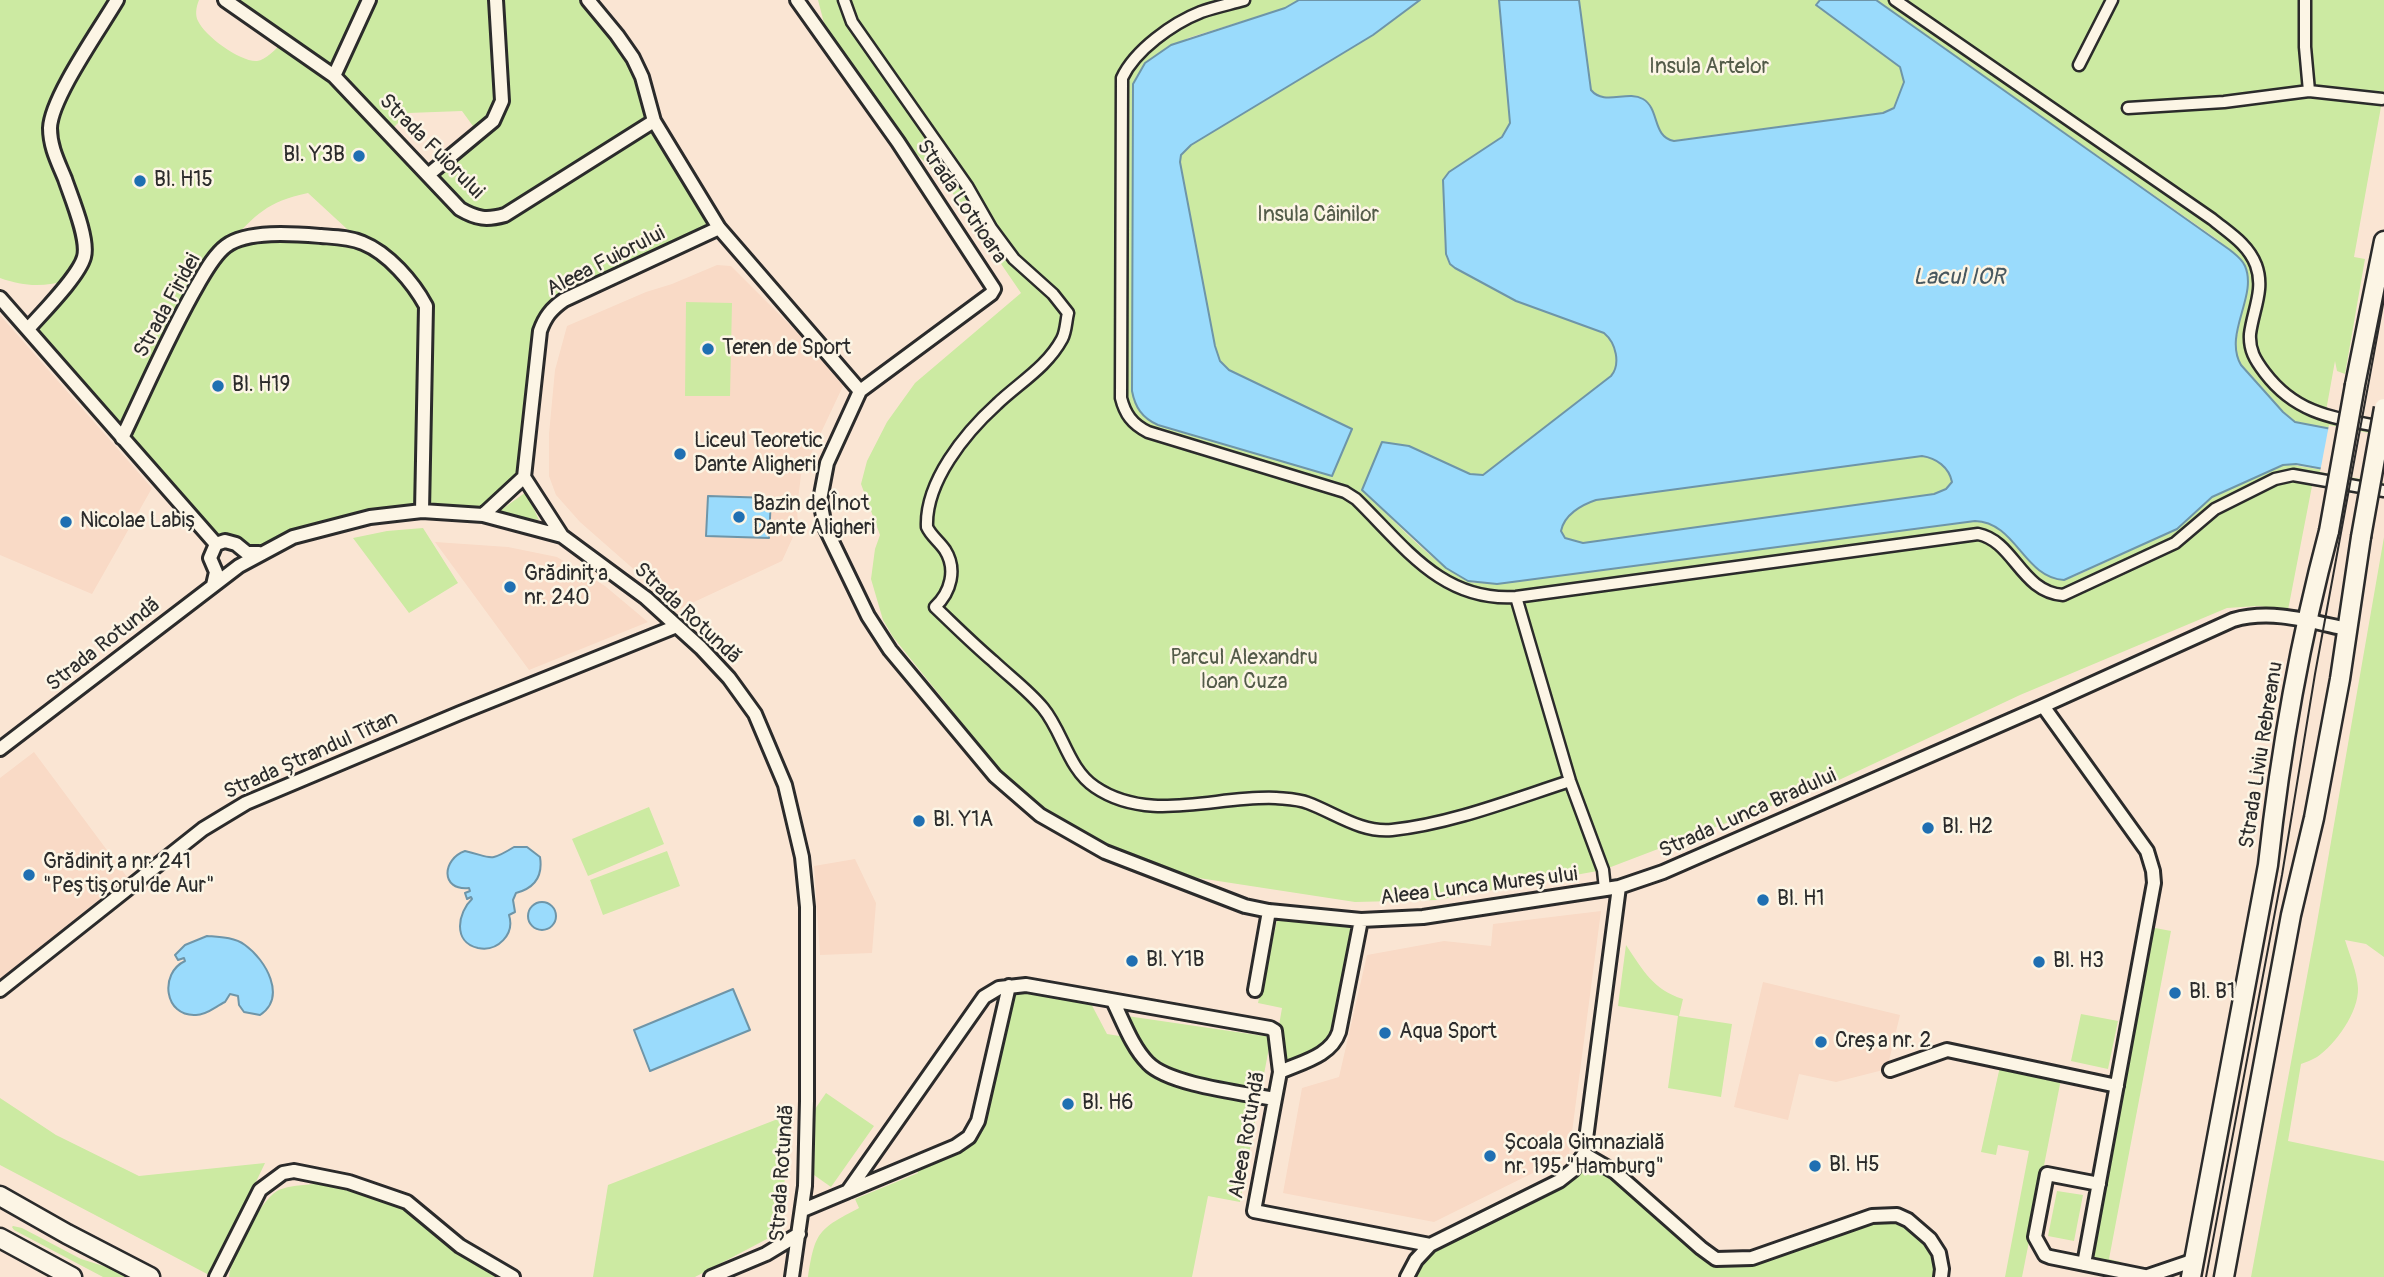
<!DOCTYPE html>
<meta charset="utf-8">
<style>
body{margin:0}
canvas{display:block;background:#fae5d3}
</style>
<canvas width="2384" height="1277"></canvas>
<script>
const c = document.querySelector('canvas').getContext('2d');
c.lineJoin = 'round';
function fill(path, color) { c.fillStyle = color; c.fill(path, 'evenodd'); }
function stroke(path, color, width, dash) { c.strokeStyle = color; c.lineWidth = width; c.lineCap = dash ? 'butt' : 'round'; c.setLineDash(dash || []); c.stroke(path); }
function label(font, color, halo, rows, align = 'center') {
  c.font = font + ' Pangolin,sans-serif'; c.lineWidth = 5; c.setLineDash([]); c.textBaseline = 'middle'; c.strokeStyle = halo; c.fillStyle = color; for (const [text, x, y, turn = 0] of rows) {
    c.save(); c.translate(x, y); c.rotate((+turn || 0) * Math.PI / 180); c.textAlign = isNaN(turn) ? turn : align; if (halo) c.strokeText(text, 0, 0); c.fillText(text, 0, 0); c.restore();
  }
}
fill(new Path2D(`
 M717 265 731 266 806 341 843 386 801 475 797 508 798 526 782 561 679 609 580 522 556 495 549 476V434L555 370 567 326 646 292 672 284Z
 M0 315 152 488 92 594 0 555Z
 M435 542 508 547 557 557 605 586 648 622 529 670Z
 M34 752 127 877 0 979V778Z
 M855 859 876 903 872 953 820 955 814 866Z
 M1601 911 1569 1155 1434 1222 1283 1193 1302 1088 1339 1077 1367 955 1444 941 1491 946 1493 924Z
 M1763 982 1900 1015 1887 1069 1836 1082 1799 1074 1788 1120 1734 1107Z`), '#f9dac6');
fill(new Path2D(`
 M0 0H199C196 7 195 15 198 21 205 36 240 62 257 61 266 60 276 48 284 42L225 0H588L633 58 654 121 719 228 564 300 544 321 524 477 483 515 397 513 259 553 220 542 28 329 69 280C44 287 25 287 0 278ZM462 111 478 133 428 175 388 133 408 113ZM308 193 360 241 247 238 228 244C257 214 266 202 308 193Z
 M818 0H1299L1285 8 1188 38 1137 75 1133 84 1132 391C1135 407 1142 418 1158 425L1331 476 1220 361 1215 346 1181 167V155L1191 145 1373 35 1420 0H1499L1510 123 1502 137 1449 172 1443 180 1445 248 1447 259 1455 268 1516 301 1604 333C1616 343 1621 364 1611 376L1483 475 1470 474 1399 446 1383 443 1362 490C1388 514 1442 574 1474 583L1975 521C2007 522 2023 558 2047 576L2073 577 2082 573 2177 529 2212 497 2287 464 2384 480V498L2312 486 2288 610 2258 606 2227 608 2020 695 1839 780 1603 870 1437 900 1355 902 1192 877 1087 841 1042 812 1012 785 893 637 883 620 871 579 875 549 880 535 861 484 867 461 887 422 915 383 1021 293 943 179 908 146 870 91 824 23Z
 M1579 0H1820L1817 5 1900 67C1908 81 1902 103 1889 112L1669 141 1661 134 1638 97H1601L1591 90Z
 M1876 0H2384V90L2354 257 2365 259 2345 374 2337 371 2335 361 2326 411 2384 422V439L2295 422 2283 412 2241 365 2236 356 2235 346 2243 305 2246 269 2241 260 2218 240Z
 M686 302 732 303 730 396H685Z
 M1922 456C1936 458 1949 467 1952 482L1946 489 1934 494 1583 543 1565 538 1561 531C1563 515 1581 505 1596 500Z
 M526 492 539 520 499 513 501 510Z
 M423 528 458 583 409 613 353 538 387 531Z
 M2384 537V957L2366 944 2345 940C2350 956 2357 972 2358 988 2359 1012 2335 1045 2317 1057 2312 1060 2306 1062 2301 1064L2288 1141 2384 1161V1277H2251L2316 928Z
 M649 807 664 844 588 876 572 839Z
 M667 851 680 886 603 915 590 880Z
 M1279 912 1361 920 1337 1038 1280 1072 1277 1037 1282 1008 1258 1003Z
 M2150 927 2171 931 2109 1259 2121 1262 2120 1267 2088 1260Z
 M1626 945C1643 970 1653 990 1683 999L1679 1016 1732 1024 1721 1097 1668 1088 1678 1016 1618 1006Z
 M1009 986 1087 996 1107 1034 1132 1038 1120 1015 1271 1037 1240 1202 1208 1196 1192 1277H808C815 1231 819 1229 859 1208L855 1199 918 1173 914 1164 969 1137Z
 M2081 1014 2118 1021 2108 1069 2071 1061Z
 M2001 1062 2062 1074 2022 1277H2005L2029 1151 1998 1145 1996 1155 1981 1152Z
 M826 1093 874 1126 831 1187 814 1175 815 1109Z
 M0 1098 56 1135 139 1176 265 1163 211 1276 0 1165Z
 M788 1115 782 1231 695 1277H593L608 1185Z
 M1584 1154 1726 1260 1872 1216 1897 1215 1930 1239 1941 1277H1407L1430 1245 1559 1181Z
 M349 1182 395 1197 513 1277H229C231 1257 259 1202 277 1191 291 1183 331 1184 349 1182Z
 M2057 1191 2083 1195 2074 1241 2048 1236Z
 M13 1226 22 1228 81 1259 139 1277H103L14 1230 12 1227Z`), '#cceaa2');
const water = new Path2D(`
 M1299 0H1420L1373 35 1191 145 1181 155 1180 162 1215 346 1220 361 1229 370 1352 429 1332 476 1158 425C1142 418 1135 407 1132 391L1133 84 1145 63 1171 45 1285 8Z
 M1499 0H1579L1591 90C1604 106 1627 90 1643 99 1660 109 1652 137 1674 141L1883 113 1894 108 1904 82 1900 67 1816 5 1820 0H1876L2230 250C2236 255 2242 259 2245 266 2258 296 2223 334 2241 365L2283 412 2295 422 2384 439V480L2296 464 2283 465 2212 497 2177 529 2064 580C2024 578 2016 522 1975 521L1497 584 1468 581 1446 568 1362 490 1382 442 1409 446 1470 474 1483 475 1611 376C1621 364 1616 343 1604 333L1516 301 1455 268 1450 264 1446 254 1443 180 1449 172 1502 137 1510 123ZM1922 456C1936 458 1949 467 1952 482L1946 489 1934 494 1583 543 1565 538 1561 531C1564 515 1581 505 1596 500Z
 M708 496 771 498 769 538 706 536Z
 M514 847H527L540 857C543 876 535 888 516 893L513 900 515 912 509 915C515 934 498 952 478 948 452 942 458 912 472 899L471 897 467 899 465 893 470 891 469 888C440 891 442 859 465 851 492 857 488 863 514 847Z
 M528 916a14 14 0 1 1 28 0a14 14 0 1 1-28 0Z
 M207 936C219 937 234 937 245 945 266 960 287 997 260 1015L244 1012 239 1005 238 996 230 994 225 1002C216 1006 207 1015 196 1015 164 1017 159 973 185 961L184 958 178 960 175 955 185 945Z
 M733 989 750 1030 650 1071 634 1030Z`);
fill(water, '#9adbfc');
stroke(water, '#6e95a8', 2);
fill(new Path2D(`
 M2329 425 2384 436V483L2320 472Z`), '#fae5d3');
const pedestrian = new Path2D(`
 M844 0 852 22 967 186 991 228 1014 259 1053 294 1068 313C1066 321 1066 332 1062 339 1047 367 1019 383 997 404 965 433 925 482 927 527 931 536 939 541 945 550 957 569 951 592 935 607 954 625 973 644 993 661 1010 677 1028 690 1043 708 1063 732 1068 769 1095 787 1149 824 1217 795 1276 798 1286 799 1298 799 1308 803 1335 813 1361 833 1392 830 1451 824 1514 799 1570 781
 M1244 0C1230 4 1215 7 1201 12 1173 23 1135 50 1122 78L1121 398C1125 414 1132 424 1148 432L1345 492 1356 499C1405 547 1442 602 1516 597L1978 534C2014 541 2021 592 2063 595L2175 543 2215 509 2275 479 2293 475 2384 491
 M1895 0 2212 219C2229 233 2248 244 2256 265 2265 289 2253 310 2250 334 2249 350 2255 360 2265 373 2297 415 2335 418 2383 427
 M2305 0V47L2309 91
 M2079 65 2112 0
 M2128 108 2224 102 2309 91 2382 99
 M1516 597 1570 781 1603 870 1605 889`);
const minor = new Path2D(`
 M225 0 334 76 460 209C477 219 487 220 505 215L654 121
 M588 0 617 35 633 58 642 77 654 121 719 228 860 391
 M797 0 898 142 994 289 991 294 860 391 827 463 820 500 825 527 868 616 890 650 995 776 1040 815 1105 852 1245 906 1269 911 1361 920 1423 917 1619 887 1663 872 2043 706 2233 620C2271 609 2309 621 2346 629
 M334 76 369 0
 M428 175 493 121 502 101 496 0
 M0 298 216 544
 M28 329C42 313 79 276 84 257 89 239 71 197 65 179 58 162 50 147 50 128 51 98 100 29 117 0
 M122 438C147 386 169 334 198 284 205 272 214 255 226 246 247 230 295 234 321 236 335 237 349 237 363 243 388 253 413 282 426 306L422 511
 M483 515 524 477
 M562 536 524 477 540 331C545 317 551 309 564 300L719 228
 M213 585 216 572 210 558 216 544 225 541 236 544 247 553H259
 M2043 706 2147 851 2153 871 2154 883 2084 1264
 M0 749 239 566 293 537 370 517 422 511 483 515 562 536 646 598 701 648 729 678 755 714 785 785 802 857 807 907V1101L805 1186 792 1277
 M0 990 203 829 246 803 460 713 677 626
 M1255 990 1269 911
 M1113 1001C1123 1021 1132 1047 1148 1063 1169 1085 1244 1093 1274 1099
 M1890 1070 1947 1050 2117 1086
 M1280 1072C1302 1062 1331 1056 1339 1032L1361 920
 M1584 1154 1615 1172 1701 1248 1716 1259 1752 1258 1872 1216 1897 1215 1908 1220 1930 1239 1939 1253 1942 1269 1941 1277
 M2099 1184 2047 1174 2035 1237 2045 1255 2050 1257 2149 1277
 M848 1191 984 997 999 988 1026 985 1270 1028 1275 1031 1280 1072 1254 1211 1430 1245
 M803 1210 956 1146 969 1137 978 1121 1009 986
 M2148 1276 2195 1260
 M216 1277 260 1190 283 1173 294 1171 349 1182 407 1202 460 1246 513 1277
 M711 1277 766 1254 799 1234
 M1407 1277 1416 1260 1430 1245 1559 1181 1573 1170 1584 1154 1619 887`);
const secondary = new Path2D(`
 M2355 385 2384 241
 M0 1196 67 1234 150 1277
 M0 1238 72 1277
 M2191 1277 2268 865C2280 753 2300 640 2329 531
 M2224 1277 2291 915 2314 818 2340 679 2361 537`);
stroke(pedestrian, '#2b2b2b', 15);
stroke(minor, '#2b2b2b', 18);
stroke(secondary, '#2b2b2b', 23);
stroke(pedestrian, '#fcf5e5', 10);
stroke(minor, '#fcf5e5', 12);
stroke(secondary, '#fcf5e5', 18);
stroke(new Path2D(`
 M2206 1277 2282 875 2315 674 2384 299`), '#2b2b2b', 2);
const secondaryBridge = new Path2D(`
 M2329 531 2355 385
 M2361 537 2384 408`);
stroke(secondaryBridge, '#2b2b2b', 23, []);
stroke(secondaryBridge, '#fcf5e5', 18);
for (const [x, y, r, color] of [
 [359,156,7,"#1f6fb2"],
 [140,181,7,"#1f6fb2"],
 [708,349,7,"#1f6fb2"],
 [218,386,7,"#1f6fb2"],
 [680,454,7,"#1f6fb2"],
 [739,517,7,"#1f6fb2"],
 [66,522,7,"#1f6fb2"],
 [510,587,7,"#1f6fb2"],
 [919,821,7,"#1f6fb2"],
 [1928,828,7,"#1f6fb2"],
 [29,875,7,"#1f6fb2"],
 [1763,900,7,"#1f6fb2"],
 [1132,961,7,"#1f6fb2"],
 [2039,962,7,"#1f6fb2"],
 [2175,993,7,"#1f6fb2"],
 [1385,1033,7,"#1f6fb2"],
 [1821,1042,7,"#1f6fb2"],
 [1068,1104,7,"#1f6fb2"],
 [1490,1156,7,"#1f6fb2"],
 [1815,1166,7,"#1f6fb2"]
]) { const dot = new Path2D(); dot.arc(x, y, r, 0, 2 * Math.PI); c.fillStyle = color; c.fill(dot); stroke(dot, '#fcf5e5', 2.5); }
label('21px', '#535b49', '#fcf5e5', [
 ["Insula Artelor",1709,68],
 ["Insula Câinilor",1318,216],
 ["Parcul Alexandru",1244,659],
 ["Ioan Cuza",1244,683]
]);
label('21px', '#2b2b2b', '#fcf5e5', [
 ["Strada Fuiorului",431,147,45],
 ["Strada Lotrioara",961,202,56],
 ["Aleea Fuiorului",606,262,-27],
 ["Strada Firidei",168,306,-61],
 ["Strada Rotundă",687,614,43],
 ["Strada Rotundă",104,645,-38],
 ["Strada Liviu Rebreanu",2262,755,-81],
 ["Strada Ștrandul Titan",311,756,-24],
 ["Strada Lunca Bradului",1748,814,-24],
 ["Aleea Lunca Mureșului",1479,887,-7],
 ["Aleea Rotundă",1248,1135,-80],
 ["Strada Rotundă",783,1173,-86]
]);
label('21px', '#2b2b2b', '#fcf5e5', [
 ["Bl. Y3B",345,156,"right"],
 ["Bl. H15",154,181],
 ["Teren de Sport",722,349],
 ["Bl. H19",232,386],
 ["Liceul Teoretic",694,442],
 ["Dante Aligheri",694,466],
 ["Bazin de Înot",753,505],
 ["Dante Aligheri",753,529],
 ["Nicolae Labiș",80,522],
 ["Grădinița",524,575],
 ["nr. 240",524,599],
 ["Bl. Y1A",933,821],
 ["Bl. H2",1942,828],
 ["Grădinița nr. 241",43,863],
 ["\"Peștișorul de Aur\"",43,887],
 ["Bl. H1",1777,900],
 ["Bl. Y1B",1146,961],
 ["Bl. H3",2053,962],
 ["Bl. B1",2189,993],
 ["Aqua Sport",1399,1033],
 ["Creșa nr. 2",1835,1042],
 ["Bl. H6",1082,1104],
 ["Școala Gimnazială",1504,1144],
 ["nr. 195 \"Hamburg\"",1504,1168],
 ["Bl. H5",1829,1166]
], 'left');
label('italic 23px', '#47575f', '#fcf5e5', [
 ["Lacul IOR",1959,278]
]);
</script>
